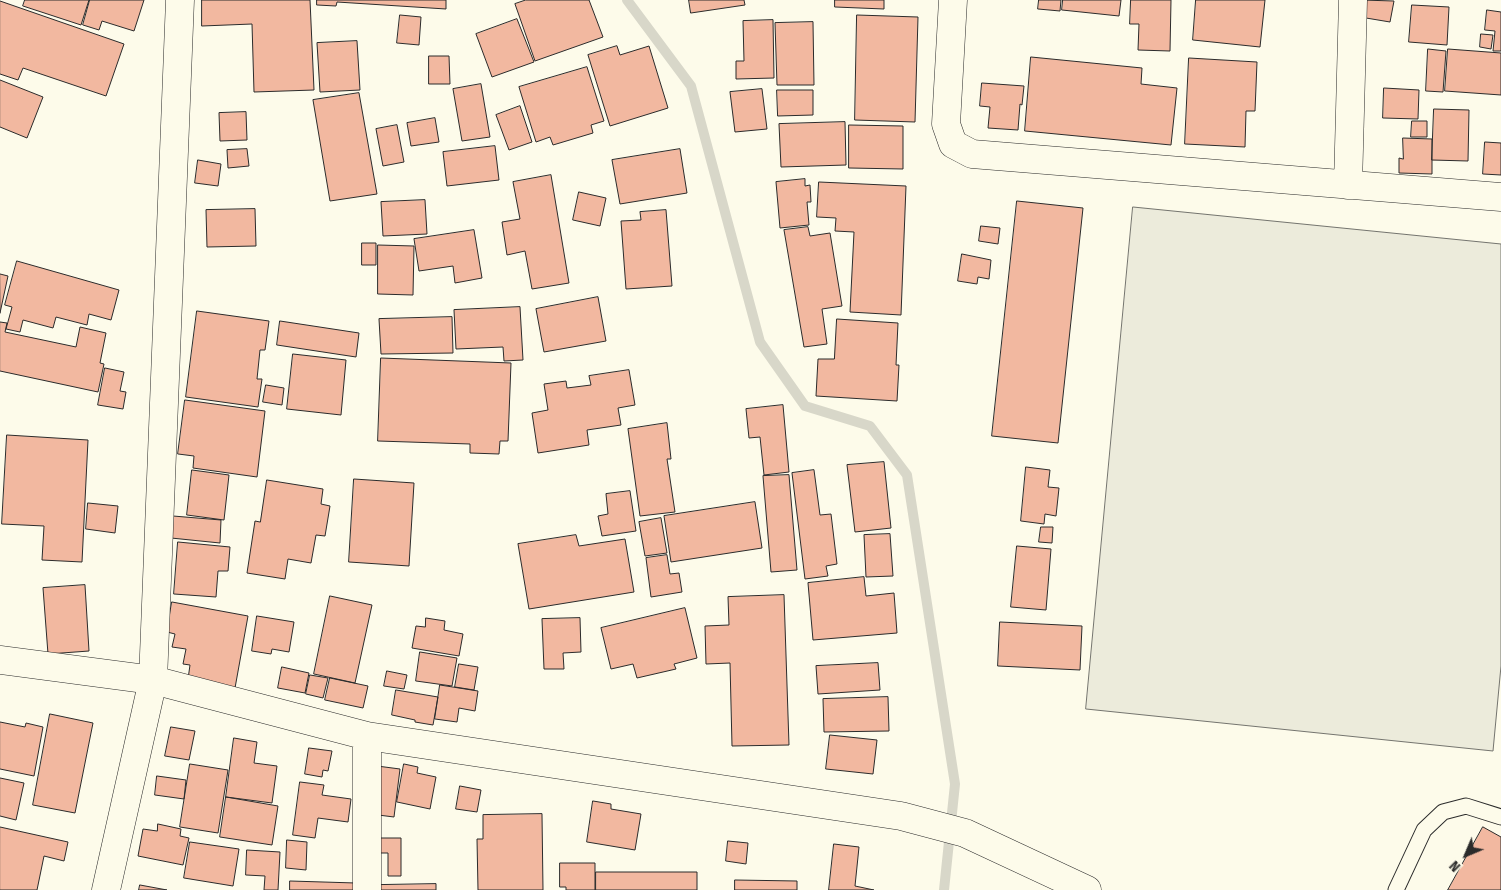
<!DOCTYPE html>
<style>
body{margin:0}
#map{position:relative;width:1501px;height:890px;overflow:hidden;background:#fdfbea;font-family:"Fira Sans Condensed",sans-serif}
canvas{display:block}
.north{position:absolute;left:1441px;top:830px;width:50px;height:50px;-webkit-text-stroke:4px #fdfbea;paint-order:stroke;rotate:225deg;font-size:14px;font-weight:700;line-height:20px;text-align:center;color:#2b2b2b}
.north::after{content:'';display:block;margin:auto;width:18px;height:22px;background:#2b2b2b;clip-path:polygon(50% 0,100% 100%,50% 72%,0 100%)}
</style>
<div id="map">
<canvas width="1501" height="890"></canvas>
<div class="north">N</div>
</div>
<script>
const c = document.querySelector('canvas').getContext('2d');
c.lineJoin = 'round';
function fill(path, color) { c.fillStyle = color; c.fill(path, 'evenodd'); }
function stroke(path, color, width, dash) { c.strokeStyle = color; c.lineWidth = width; c.lineCap = dash ? 'butt' : 'round'; c.setLineDash(dash || []); c.stroke(path); }
const green = new Path2D(`
 M1133 207 1501 244V666L1493 751 1086 709Z`);
fill(green, '#ecebdb');
stroke(green, '#74746e', 1);
stroke(new Path2D(`
 M627 0 691 86 760 342 805 406 870 426 907 475 955 784 944 890`), '#d8d7c9', 10);
const building = new Path2D(`
 M25 0H89L81 25 23 6Z
 M90 0H144L134 31 102 21 99 30 83 25Z
 M202 0H310L314 90 254 92 252 24 202 26Z
 M317 0H446V9L337 2 336 6 317 5Z
 M526 0H589L603 37 535 61 515 4Z
 M689 0H744L745 5 691 13Z
 M835 0H884V9L835 7Z
 M1039 0H1061L1060 11 1038 9Z
 M1063 0H1121L1119 16 1062 10Z
 M1131 0H1171L1170 51 1138 50 1139 24H1130Z
 M1196 0H1265L1260 47 1193 40Z
 M1362 0 1394 1 1390 22 1360 17Z
 M0 1 124 44 106 96 23 68 18 80 0 74Z
 M1412 5 1449 7 1447 45 1409 42Z
 M1487 10 1501 12V51H1493L1495 31 1485 30Z
 M400 15 421 17 419 45 397 43Z
 M857 15 918 17 915 122 855 120Z
 M517 19 534 62 492 77 476 34Z
 M773 20 774 78 736 79V61H744L743 21Z
 M813 22 814 85H777L775 23Z
 M1481 34 1493 35 1491 49 1480 47Z
 M357 41 360 90 320 92 317 43Z
 M617 46 620 55 649 46 668 108 610 126 588 55Z
 M1428 49 1446 51 1443 92 1426 91Z
 M1448 49 1501 53V95L1445 91Z
 M429 56H449L450 84H429Z
 M1031 57 1142 68 1141 84 1177 88 1171 145 1025 131Z
 M1189 58 1257 62 1255 111H1246L1245 147 1185 144Z
 M587 67 604 121 591 125 593 133 553 145 550 137 536 142 519 87Z
 M0 80 43 97 27 138 0 127Z
 M982 83 1024 86 1022 105 1020 104 1018 130 988 128 990 107 980 106Z
 M481 84 490 137 462 141 453 89Z
 M1384 88 1419 90 1418 119 1383 118Z
 M762 89 767 129 735 132 730 92Z
 M777 90H813V115L778 116Z
 M359 93 377 194 330 201 313 100Z
 M520 106 532 142 509 150 496 115Z
 M1434 109 1469 110 1468 161 1432 160Z
 M246 112 247 140 220 141 219 113Z
 M435 118 439 142 411 146 407 123Z
 M1412 121H1427V137H1411Z
 M845 122 846 165 781 167 779 124Z
 M397 125 404 162 383 166 376 129Z
 M849 125 903 126V169L849 168Z
 M1403 138 1432 139V174L1399 173V158L1403 159Z
 M1485 142 1501 143V175L1483 174Z
 M495 146 499 180 447 186 443 152Z
 M247 149 249 166 228 168 227 150Z
 M680 149 687 193 620 204 612 160Z
 M198 160 221 164 218 186 195 183Z
 M551 175 569 283 532 289 525 251 507 255 502 222 520 219 513 182Z
 M805 179V186L810 185 811 202H807L809 225 780 228 776 182Z
 M819 182 906 186 901 315 850 312 854 232 835 231 836 218 817 217Z
 M579 192 606 198 600 226 573 220Z
 M425 200 427 234 383 236 381 202Z
 M1017 201 1083 208 1058 443 992 436Z
 M255 209 256 246 207 247 206 210Z
 M666 210 672 286 626 289 621 221 641 220 640 212Z
 M981 226 1000 228 998 244 979 241Z
 M808 227 810 236 830 233 842 306 822 309 827 344 804 347 784 230Z
 M474 230 482 278 455 283 453 266 419 271 414 239Z
 M362 243H376V265H362Z
 M378 245 414 246 413 295 378 294Z
 M962 254 991 260 989 279 978 277 977 284 958 281Z
 M17 261 119 290 111 320 89 314 87 325 56 317 53 328 23 320 20 332 6 329 12 307 5 305Z
 M0 274 8 276 0 313Z
 M598 297 606 341 544 352 536 309Z
 M520 307 523 360 504 361 503 347 456 349 454 310Z
 M197 311 269 321 265 350H260L257 379H262L258 407 186 397Z
 M452 317 453 353 381 354 379 319Z
 M837 319 898 323 896 365H899L897 401 816 396 818 359H834Z
 M280 321 359 333 356 357 277 345Z
 M0 322 7 323 5 332 76 347 80 327 106 333 100 363 104 364 98 392 0 371Z
 M293 354 346 360 341 415 287 409Z
 M381 358 511 363 508 441H500L499 454 470 453V444L378 441Z
 M105 368 124 372 120 391 126 392 123 409 98 405Z
 M629 370 635 405 618 408 621 425 587 430 589 445 538 453 532 413 548 410 544 384 566 381 567 388 591 385 589 376Z
 M266 385 284 388 282 405 263 402Z
 M185 400 265 411 257 477 193 468 194 456 178 454Z
 M783 405 789 472 764 475 760 437 749 438 746 409Z
 M667 423 671 459H667L675 512 640 516 628 429Z
 M7 435 88 440 82 562 42 560 44 526 2 524Z
 M884 462 891 528 855 532 847 465Z
 M1026 467 1050 470 1048 487 1059 488 1056 516 1045 514 1044 524 1021 521Z
 M192 470 229 475 224 520 187 515Z
 M814 470 820 515 831 514 837 564 826 566 828 576 805 579 792 473Z
 M789 475 797 570 771 572 763 476Z
 M354 479 414 483 409 566 349 562Z
 M267 480 323 489 321 504 330 506 325 536 316 535 311 563 288 559 285 579 247 573 255 521 260 522Z
 M630 491 636 531 602 536 598 516 608 514 606 494Z
 M755 502 762 548 671 562 664 516Z
 M88 503 118 506 115 533 86 529Z
 M173 516 221 520 220 543 171 538Z
 M661 518 667 553 645 556 639 522Z
 M1041 527H1053L1052 543 1039 542Z
 M890 534 893 576 866 577 864 535Z
 M576 535 579 546 625 539 634 592 529 609 518 544Z
 M178 542 230 547 228 571H218L216 597 174 594Z
 M1017 546 1051 549 1046 610 1011 607Z
 M667 555 670 574 679 573 682 592 651 597 646 558Z
 M864 577 866 596 894 593 897 633 813 640 808 583Z
 M85 585 89 651 48 654 43 588Z
 M784 595 789 745 732 746 730 663 706 664 705 626 729 625 728 597Z
 M330 596 372 605 355 683 314 674Z
 M172 602 248 616 235 688 188 679 190 665 183 664 186 649 172 647 175 634 167 632Z
 M685 608 697 658 674 664 676 669 637 678 633 664 611 669 601 628Z
 M257 616 294 622 289 652 272 649 271 654 252 651Z
 M426 618 445 621 444 630 463 634 459 656 412 648 416 626 425 627Z
 M580 618 581 652 563 653 564 669H544L542 619Z
 M1000 622 1082 626 1080 670 998 666Z
 M420 652 457 658 452 686 416 681Z
 M878 663 880 690 818 694 816 666Z
 M459 664 478 667 474 690 455 687Z
 M282 667 309 673 305 693 278 688Z
 M387 671 407 675 404 689 384 686Z
 M310 675 328 678 323 698 306 694Z
 M330 678 368 686 363 708 325 700Z
 M440 685 478 691 475 711 459 708 457 722 435 719Z
 M396 690 438 697 433 725 415 722V720L392 715Z
 M888 697 889 731 824 732 823 699Z
 M50 714 93 723 75 813 33 805Z
 M0 722 25 727 26 723 43 727 34 776 0 769Z
 M171 727 195 731 189 760 165 756Z
 M830 735 877 740 873 774 826 769Z
 M234 738 257 742 254 763 277 766 272 803 226 797Z
 M309 748 332 751 328 771 323 770 322 777 305 774Z
 M190 764 228 770 218 833 180 827Z
 M404 764 418 767 417 773 436 777 430 809 397 802Z
 M377 766 400 769 394 817 378 815Z
 M157 776 186 780 184 799 155 795Z
 M0 778 24 783 16 820 0 816Z
 M300 782 324 785 322 795 351 799 348 822 318 818 315 838 293 835Z
 M460 786 481 790 477 812 456 809Z
 M226 797 278 806 272 845 220 837Z
 M593 801 611 804V809L641 814 635 850 587 842Z
 M542 814 543 890H478L477 839H483V815Z
 M158 824 181 829 180 836 189 838 183 865 138 856 143 829 157 831Z
 M0 827 68 842 64 861 44 856 37 890H0Z
 M1483 827 1501 837V890H1448Z
 M378 838H401V876H388V853H378Z
 M287 840 307 842 306 870 286 868Z
 M728 841 748 843 746 864 726 861Z
 M190 842 239 849 233 886 184 878Z
 M834 844 859 847 855 886 874 890H829Z
 M247 850 280 852 278 890H264L265 876 246 875Z
 M560 863H595V890H566V887H560Z
 M596 872H697V890H596Z
 M735 880 797 881V890H735Z
 M290 881 356 883 355 890H290Z
 M436 884V890H379V885Z
 M140 885 167 890H139Z`);
fill(building, '#f2b8a0');
stroke(building, '#2b2b2b', 1);
const lane = new Path2D(`
 M1396 890 1424 830 1443 812 1466 806 1501 817`);
const street = new Path2D(`
 M953 0 946 124 953 144 972 154 1501 197
 M1348 185 1353 0
 M0 660 153 680 367 736 901 816 965 833 1087 890
 M106 890 153 680 180 0
 M367 890V736`);
stroke(lane, '#2b2b2b', 17);
stroke(street, '#2b2b2b', 29);
stroke(lane, '#fdfbea', 15);
stroke(street, '#fdfbea', 28);
</script>
